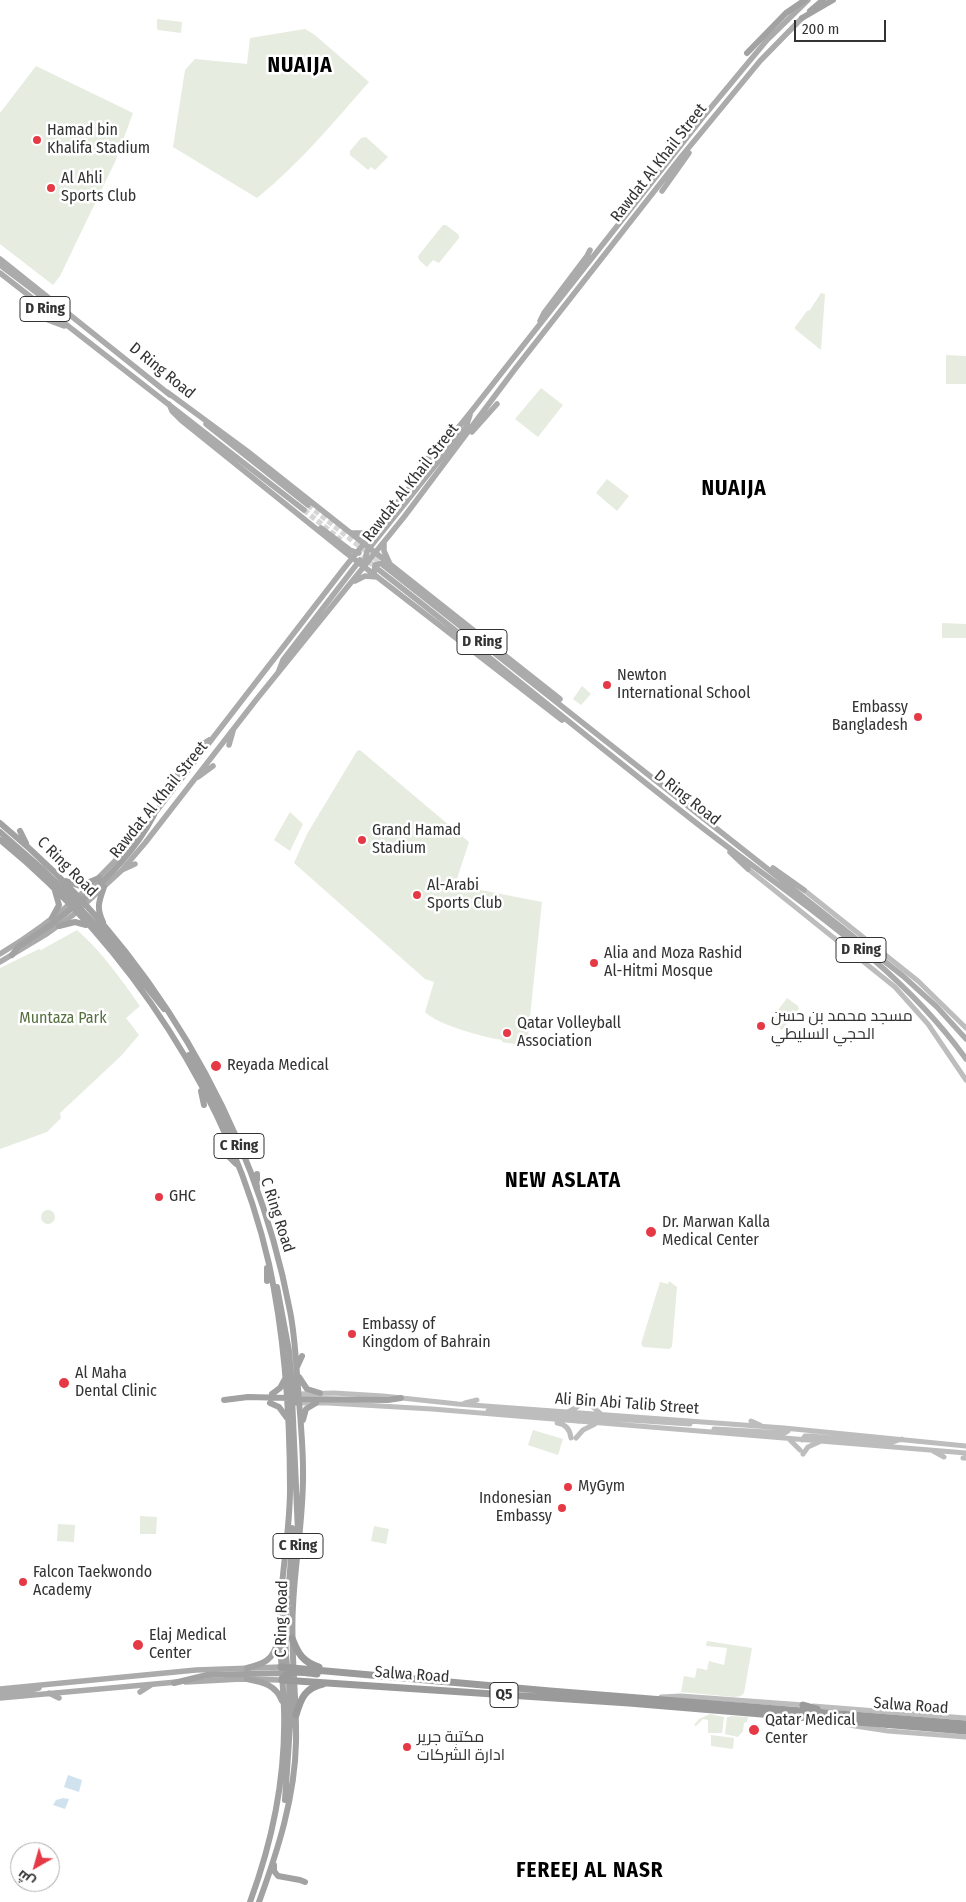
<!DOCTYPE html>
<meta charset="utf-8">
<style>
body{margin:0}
#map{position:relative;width:966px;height:1902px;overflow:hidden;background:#fff;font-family:"Fira Sans Condensed",Cairo,sans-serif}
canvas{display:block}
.north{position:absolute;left:10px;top:1842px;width:50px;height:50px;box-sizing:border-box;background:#fff;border:1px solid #adadad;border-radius:50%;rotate:218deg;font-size:14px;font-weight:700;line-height:20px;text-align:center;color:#333}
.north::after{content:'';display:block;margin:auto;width:18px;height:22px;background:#e63946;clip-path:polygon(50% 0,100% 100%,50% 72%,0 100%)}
.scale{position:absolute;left:794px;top:20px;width:92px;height:22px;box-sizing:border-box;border:2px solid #333;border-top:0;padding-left:6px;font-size:15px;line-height:18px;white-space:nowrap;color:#333;-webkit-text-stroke:4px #fff;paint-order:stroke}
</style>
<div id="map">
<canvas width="966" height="1902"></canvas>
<div class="north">ش</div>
<div class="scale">200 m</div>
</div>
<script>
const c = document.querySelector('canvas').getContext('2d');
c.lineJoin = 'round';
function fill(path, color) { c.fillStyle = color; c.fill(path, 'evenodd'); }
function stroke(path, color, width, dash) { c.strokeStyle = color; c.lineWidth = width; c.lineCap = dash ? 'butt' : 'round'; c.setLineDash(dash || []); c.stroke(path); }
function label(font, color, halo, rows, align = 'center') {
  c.font = font + ' "Fira Sans Condensed",Cairo,sans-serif'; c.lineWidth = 5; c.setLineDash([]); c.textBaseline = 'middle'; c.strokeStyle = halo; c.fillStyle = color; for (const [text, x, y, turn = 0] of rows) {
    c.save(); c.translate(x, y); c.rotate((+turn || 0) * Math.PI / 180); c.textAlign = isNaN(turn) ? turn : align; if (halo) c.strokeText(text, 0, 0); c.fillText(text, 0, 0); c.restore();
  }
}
fill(new Path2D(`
 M157 19 182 22 181 33 158 30 157 28Z
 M305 29 315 35 369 82C333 123 299 164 257 198L173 147 185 70 195 59 247 64 250 38Z
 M36 66 133 113 115 162 60 276 53 285 0 244V113Z
 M366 137 388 157 375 170 371 167 368 170 350 155V151L361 138Z
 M443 225H446L459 235V238L439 263 433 260 427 267 419 260 418 256Z
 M821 293 825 294 821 350 795 329V327L807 311 810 310Z
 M946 355 966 356V384H946Z
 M541 388 563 405 538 437 515 419Z
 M607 479 629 496 617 511 596 493Z
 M942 623 966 624V638H942Z
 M582 686 591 694 581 705 573 699Z
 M360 750 469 842 455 885 542 902 527 1046 502 1042V1040C483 1037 438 1025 425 1012L434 982 425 979 294 863 307 834 357 751Z
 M290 812 303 824 290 851 274 840Z
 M77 930C102 952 121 979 140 1006L126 1018 139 1035 121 1056 60 1113 61 1118 47 1132 0 1149V968L39 949 41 950Z
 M787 998 798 1006 799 1009 782 1030 770 1021Z
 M41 1217a7 7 0 1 1 14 0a7 7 0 1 1-14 0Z
 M669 1281 677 1287 672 1347 669 1349 643 1347 641 1344 660 1282 668 1284Z
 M533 1430 563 1439 558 1455 528 1445Z
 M140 1516 157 1517 156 1534H140Z
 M58 1524 75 1525 74 1542 57 1541Z
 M374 1526 389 1529 386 1544 371 1541Z
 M707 1641 752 1648 744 1693 741 1696 734 1697 681 1692 684 1676 695 1678 697 1668 707 1670 709 1661 724 1665 727 1648 706 1646Z
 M710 1714 724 1717 722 1733H708V1720L703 1719 696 1726 694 1725 699 1719Z
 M730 1716 748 1717 747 1722 744 1723 743 1731 738 1737 725 1734 727 1717H730Z
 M711 1735 734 1738 733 1749 711 1746Z`), '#e6ecdf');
fill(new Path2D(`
 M68 1775 82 1780 79 1792 64 1787Z
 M63 1798 69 1799 65 1809 53 1805 56 1800Z`), '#cfe2ee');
stroke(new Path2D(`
 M308 505 383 565
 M304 510 341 540
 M355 551 377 568`), '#d6d6d6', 5.5, [5.5, 3]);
stroke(new Path2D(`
 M748 869 895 987 928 1024 966 1080
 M804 890 918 981 966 1028
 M297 1394 334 1393 383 1396 458 1404 784 1428 966 1446
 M590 1398 592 1406 601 1414
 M296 1403H328L432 1409 966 1453
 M465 1403 477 1400
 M488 1411 575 1417 581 1416
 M568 1412 577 1407 586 1398
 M578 1421 584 1417 690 1424
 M751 1421 760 1425
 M557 1423C566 1424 570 1429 571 1438
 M714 1429 785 1433 788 1431 785 1429
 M576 1438 583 1430 595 1424
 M789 1439 800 1450
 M802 1440 805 1436H811L890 1443 902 1439
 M933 1451 944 1457
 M803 1454 808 1447 819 1442
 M963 1458H966
 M661 1697 681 1696 804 1705
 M813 1706 966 1718
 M842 1724 888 1731 966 1737`), '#bdbdbd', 5);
stroke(new Path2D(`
 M662 191 689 153
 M0 259 170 395
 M0 265 45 299
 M0 273 304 510
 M60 299 65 309
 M33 301 41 315
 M48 320 64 326
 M540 321 544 313 587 256 590 250
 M167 392 247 451 487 641
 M169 404 172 411 181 420 345 552 562 720
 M206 424 308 505
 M472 432 497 404
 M423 460 434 456
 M321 528 350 550 359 553
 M352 533H363L374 530
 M384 542V551L389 562
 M383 565 903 976 937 1007 966 1039
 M364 566 367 551 466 427 470 415
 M379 570C488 655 595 744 704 829 796 900 898 964 966 1059
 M374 574 375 565 383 563
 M355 581 365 576 377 577
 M498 650 560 699
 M278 673 283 660 360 560
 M229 745 233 731
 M199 746 209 740
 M198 777 213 766
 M175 785 178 773
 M151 818 345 567 470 413 703 117 767 40 808 0
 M730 852 748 869
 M773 868 804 890
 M124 869 135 864
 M0 954C55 921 104 878 144 827
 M0 962 45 935 73 915 122 870 145 843 256 700 404 517 515 369 681 157 760 61 802 18
 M186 1682 241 1679 282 1680
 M0 1689 196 1670 281 1667
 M140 1692 151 1685
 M0 1693 27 1691 39 1688
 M49 1693 59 1698
 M0 1698 177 1682`), '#ababab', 5.5);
stroke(new Path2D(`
 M810 11 823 0
 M802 18 833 0
 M747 53 786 13 805 0
 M0 823C149 946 254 1121 290 1311 295 1336 296 1362 298 1388 300 1415 303 1443 303 1470 304 1516 295 1560 293 1606 290 1651 297 1696 296 1742 295 1797 278 1850 259 1902
 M20 831 26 843
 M0 832 41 868 78 904
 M0 840C129 945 232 1101 269 1264 285 1338 290 1414 290 1489 290 1532 281 1574 280 1616 279 1647 283 1678 284 1709 286 1776 273 1840 250 1902
 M66 881 80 886 99 878
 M79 903C109 877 136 850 154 815
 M70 904H76L106 936 164 1009
 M52 918 59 905 55 891
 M103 922C96 908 99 901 104 887
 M59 926 75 922 86 925
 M12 955 18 947 52 924 76 905
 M189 1055 215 1102 228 1131 234 1132
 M201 1091 204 1105
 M226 1154 236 1164
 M257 1174V1189
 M267 1281V1268
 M277 1287 289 1351 293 1399 295 1402 299 1403
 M297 1367 302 1356
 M299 1377 307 1389 320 1393
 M272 1394 280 1388 285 1379
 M292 1397 298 1532
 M295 1399 388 1400 401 1398
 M224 1400 248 1397 290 1398
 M270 1403 279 1407 287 1418
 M303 1420 306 1409 316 1403
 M247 1668C263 1664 274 1660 277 1642
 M288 1672C280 1623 293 1576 292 1528
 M247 1679C263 1682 276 1685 282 1701
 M174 1683 207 1675 284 1673
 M285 1800 290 1726 289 1678
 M274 1865V1871L278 1876 300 1880 305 1882`), '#a2a2a2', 6);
stroke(new Path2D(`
 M292 1638C298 1654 303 1662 319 1667
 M281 1667 550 1691 966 1724
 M282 1680 629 1703 966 1731
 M282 1680C288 1668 307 1673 317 1674
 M803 1705 817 1709
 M296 1715C301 1698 305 1688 323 1684`), '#9a9a9a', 7);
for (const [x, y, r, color] of [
 [37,140,5,"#e63946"],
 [51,188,5,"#e63946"],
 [607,685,5,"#e63946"],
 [918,717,5,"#e63946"],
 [362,840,5,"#e63946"],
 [417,895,5,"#e63946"],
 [594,963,5,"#e63946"],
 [761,1026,5,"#e63946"],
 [507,1033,5,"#e63946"],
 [216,1066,6,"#e63946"],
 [159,1197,5,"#e63946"],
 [651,1232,6,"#e63946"],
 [352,1334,5,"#e63946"],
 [64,1383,6,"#e63946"],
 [568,1487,5,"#e63946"],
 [562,1508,5,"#e63946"],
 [23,1582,5,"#e63946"],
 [138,1645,6,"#e63946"],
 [754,1730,6,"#e63946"],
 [407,1747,5,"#e63946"]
]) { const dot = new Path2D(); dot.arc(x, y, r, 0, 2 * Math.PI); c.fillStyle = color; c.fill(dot); stroke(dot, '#fff', 2); }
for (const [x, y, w] of [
 [45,309,50],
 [482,642,50],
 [861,950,50],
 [239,1146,50],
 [298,1546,50],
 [504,1695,28]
]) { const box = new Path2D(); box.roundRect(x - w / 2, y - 12.5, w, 25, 4); c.fillStyle = '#fff'; c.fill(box); stroke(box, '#333', 1); }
label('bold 15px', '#333', null, [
 ["D Ring",45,309],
 ["D Ring",482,642],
 ["D Ring",861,950],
 ["C Ring",239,1146],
 ["C Ring",298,1546],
 ["Q5",504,1695]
]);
label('16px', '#333', '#fff', [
 ["Hamad bin",47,131],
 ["Khalifa Stadium",47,149],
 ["Al Ahli",61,179],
 ["Sports Club",61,197],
 ["Newton",617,676],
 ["International School",617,694],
 ["Embassy",908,708,"right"],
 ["Bangladesh",908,726,"right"],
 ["Grand Hamad",372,831],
 ["Stadium",372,849],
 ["Al-Arabi",427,886],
 ["Sports Club",427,904],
 ["Alia and Moza Rashid",604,954],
 ["Al-Hitmi Mosque",604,972],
 ["مسجد محمد بن حسن",771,1017],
 ["الحجي السليطي",771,1035],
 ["Qatar Volleyball",517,1024],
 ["Association",517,1042],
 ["Reyada Medical",227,1066],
 ["GHC",169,1197],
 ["Dr. Marwan Kalla",662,1223],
 ["Medical Center",662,1241],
 ["Embassy of",362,1325],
 ["Kingdom of Bahrain",362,1343],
 ["Al Maha",75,1374],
 ["Dental Clinic",75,1392],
 ["MyGym",578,1487],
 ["Indonesian",552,1499,"right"],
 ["Embassy",552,1517,"right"],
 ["Falcon Taekwondo",33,1573],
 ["Academy",33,1591],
 ["Elaj Medical",149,1636],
 ["Center",149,1654],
 ["Qatar Medical",765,1721],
 ["Center",765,1739],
 ["مكتبة جرير",417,1738],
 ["ادارة الشركات",417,1756]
], 'left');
label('16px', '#333', '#fff', [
 ["Rawdat Al Khail Street",659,163,-52],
 ["D Ring Road",162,371,39],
 ["Rawdat Al Khail Street",411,483,-52],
 ["D Ring Road",687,798,38],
 ["Rawdat Al Khail Street",159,800,-51],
 ["C Ring Road",67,867,45],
 ["C Ring Road",277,1215,72],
 ["Ali Bin Abi Talib Street",627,1404,4],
 ["C Ring Road",282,1619,-89],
 ["Salwa Road",412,1675,4],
 ["Salwa Road",911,1706,4]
]);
label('16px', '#56703f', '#fff', [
 ["Muntaza Park",63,1019]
]);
c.letterSpacing = '1px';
label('bold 21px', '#000', '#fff', [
 ["NUAIJA",300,66],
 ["NUAIJA",734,489],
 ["NEW ASLATA",563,1181],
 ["FEREEJ AL NASR",590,1871]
]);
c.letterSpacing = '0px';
</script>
